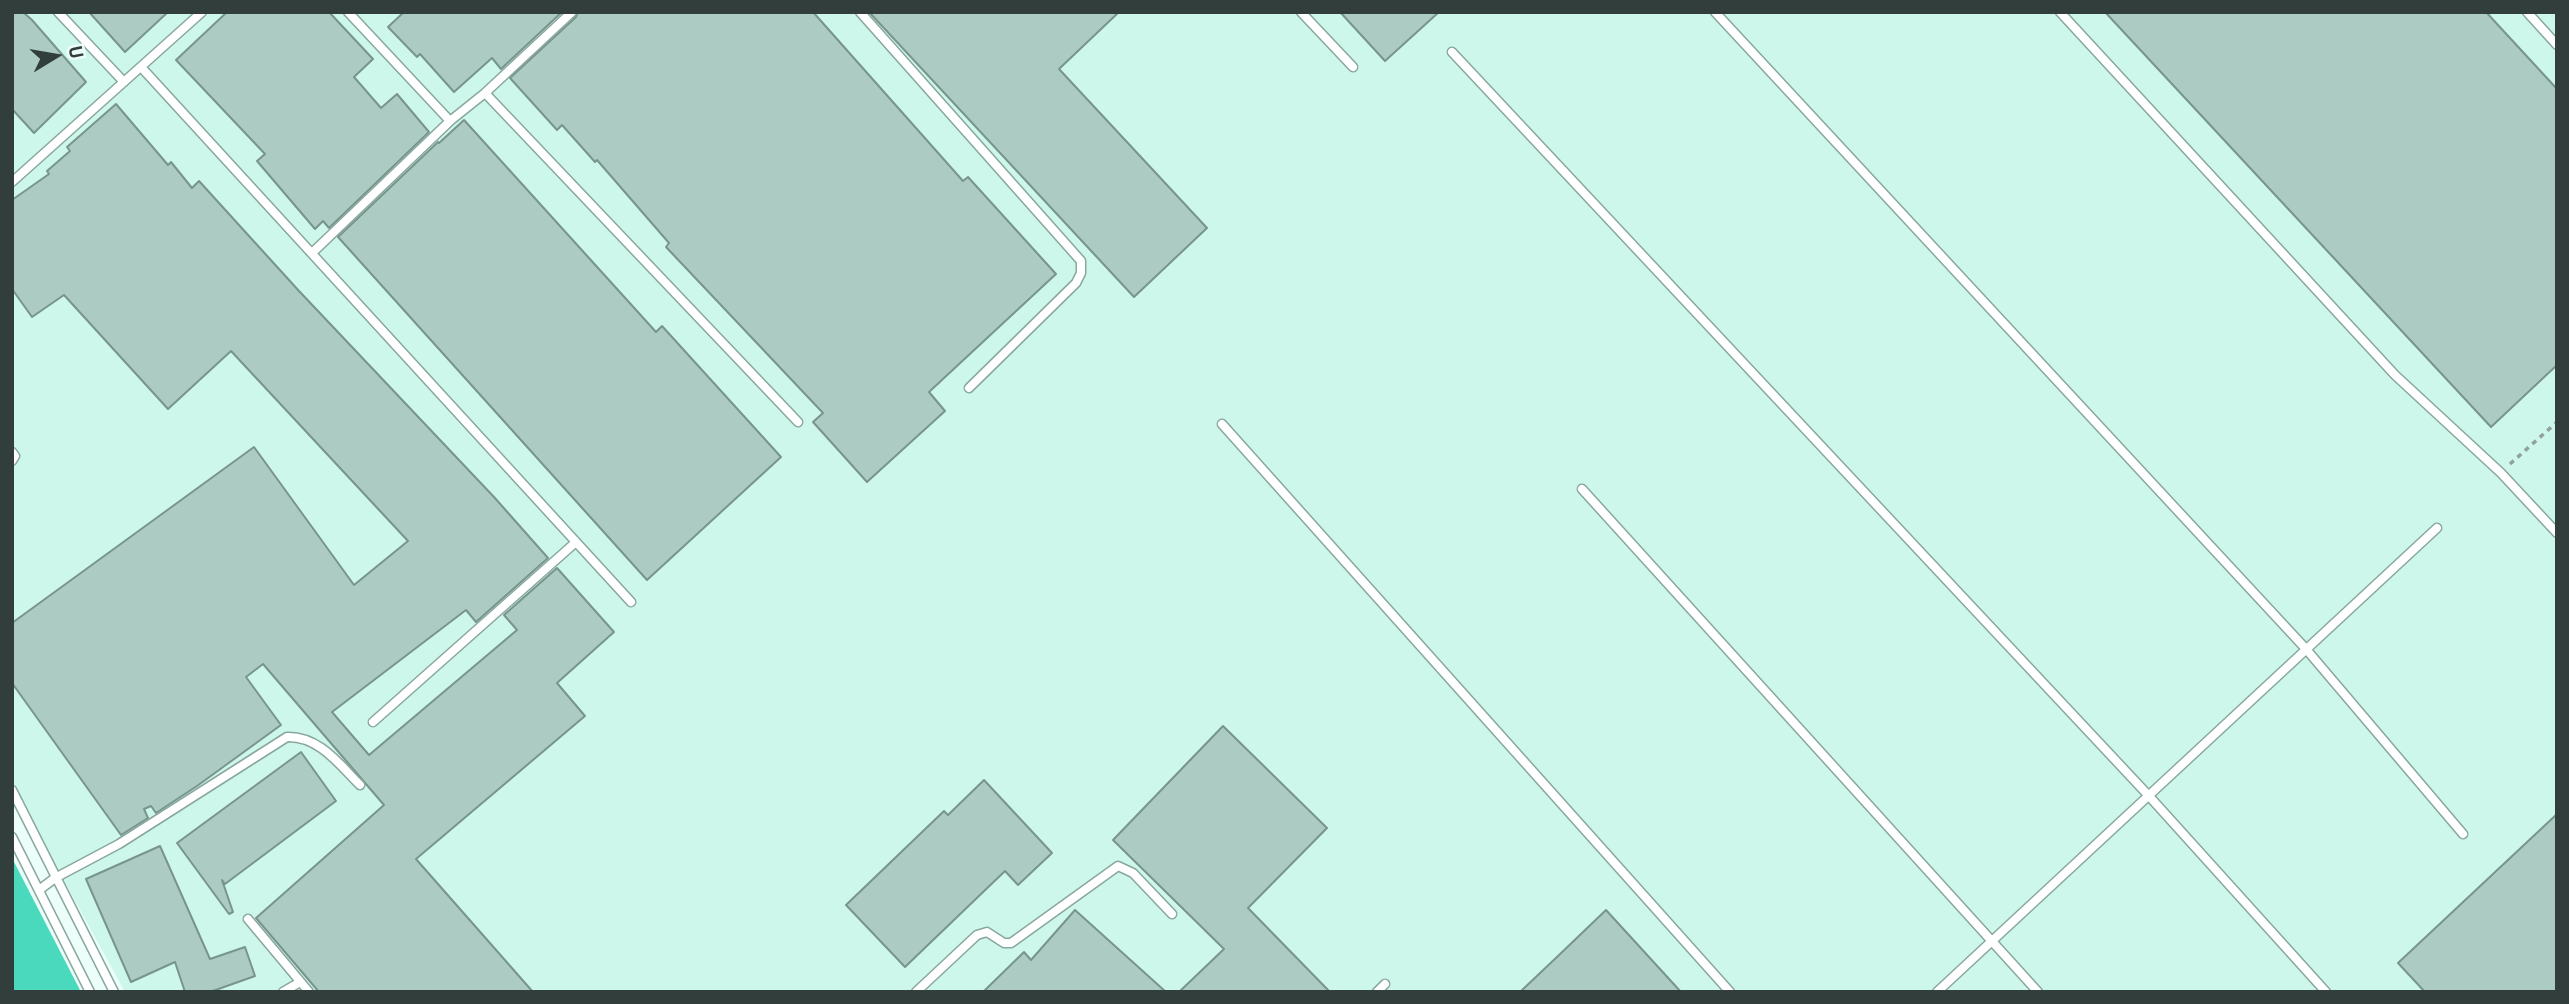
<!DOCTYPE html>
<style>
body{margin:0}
#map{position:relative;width:2569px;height:1004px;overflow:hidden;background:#ebfef9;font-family:"PT Sans",sans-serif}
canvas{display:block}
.frame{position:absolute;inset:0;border:14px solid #313e3b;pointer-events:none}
.north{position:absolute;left:21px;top:21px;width:70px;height:70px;-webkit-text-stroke:5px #ebfef9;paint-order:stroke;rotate:79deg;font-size:19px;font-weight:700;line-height:28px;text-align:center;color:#313e3b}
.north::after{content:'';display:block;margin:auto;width:24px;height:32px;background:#313e3b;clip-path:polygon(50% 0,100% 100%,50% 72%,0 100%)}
</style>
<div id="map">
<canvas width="2569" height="1004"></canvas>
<div class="frame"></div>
<div class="north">U</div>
</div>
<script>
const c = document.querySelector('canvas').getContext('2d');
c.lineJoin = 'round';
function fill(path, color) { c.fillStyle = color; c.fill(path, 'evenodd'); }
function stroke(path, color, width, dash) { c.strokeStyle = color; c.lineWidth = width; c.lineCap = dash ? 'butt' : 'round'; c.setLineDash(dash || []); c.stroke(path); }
fill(new Path2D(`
 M12 12H2557V992H125L12 786Z`), '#cef7ec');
fill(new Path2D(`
 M12 858 81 992H12Z`), '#4ad9bc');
const building = new Path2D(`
 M12 12H23L32 20 86 82 34 133 12 109Z
 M89 12H168L125 52Z
 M227 12H329L373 59 354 77 381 108 397 94 429 132 329 228 323 221 315 229 257 161 265 154 176 60Z
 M404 12H562L501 69 492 58 454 92 420 54 417 57 388 27Z
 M578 12H813L963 181 968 177 1056 274 929 392 945 411 867 482 813 422 823 413 666 247 669 243 597 160 595 162 562 125 557 130 510 78 576 17Z
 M869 12H1119L1059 69 1207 228 1134 297Z
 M1340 12H1439L1385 61Z
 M2105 12H2486L2557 89V365L2491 427Z
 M116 104 168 165 171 162 192 188 199 181 299 291 494 497 548 558 476 622 466 610 332 712 369 755 517 630 504 615 557 568 614 632 557 683 585 716 416 859 533 992H319L256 918 384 805 263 664 246 677 281 725 197 786 156 813 151 806 144 809 148 818 121 835 12 683V623L254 447 354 585 408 541 231 351 168 409 64 295 32 317 12 289V200L49 174 47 171 70 151 67 147Z
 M464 120 656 332 662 326 781 457 647 580 338 237 438 142 439 143Z
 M1223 726 1327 828 1248 908 1330 992H1179L1224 949 1113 840Z
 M301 752 336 801 225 884 222 880 233 912 229 914 177 843Z
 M984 780 1052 853 1018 885 1005 871 905 967 846 905 944 811 948 815Z
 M2557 814V992H2425L2398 963Z
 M160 846 210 959 245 947 255 976 210 992H185L175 962 131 982 86 879Z
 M1075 910 1166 992H983L1024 952 1031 960Z
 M1606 910 1681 992H1520L1558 956Z`);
fill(building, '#accbc3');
stroke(building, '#78958d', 2);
const service = new Path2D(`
 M58 12 124 82
 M348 12 450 121
 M860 12 1081 261V273L1076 283 969 388
 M1301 12 1353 67
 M1715 12 2306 649 2463 834
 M2060 12 2395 375 2501 473 2557 533
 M2527 12 2557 45
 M1452 52 2149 796 2326 992
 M141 67 631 602
 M485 93 798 422
 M12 182 202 12
 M312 253 450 121 485 93 572 12
 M1222 424 1730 992
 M12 452 15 456 12 461
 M1582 489 2038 992
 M373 722 576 542
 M12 790 114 992
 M12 837 90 992
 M39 890 55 878 119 844 287 737C319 736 339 764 360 785
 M248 919 309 992
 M283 992 300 982
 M916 992 977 935 987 932 1004 943H1011L1118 866 1133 873 1172 914
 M1377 992 1385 984
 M1937 992 2437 528`);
stroke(service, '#89a79f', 11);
stroke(new Path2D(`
 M2510 464 2557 422`), '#91a29e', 3.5, [5, 5]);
stroke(service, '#fff', 8);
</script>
